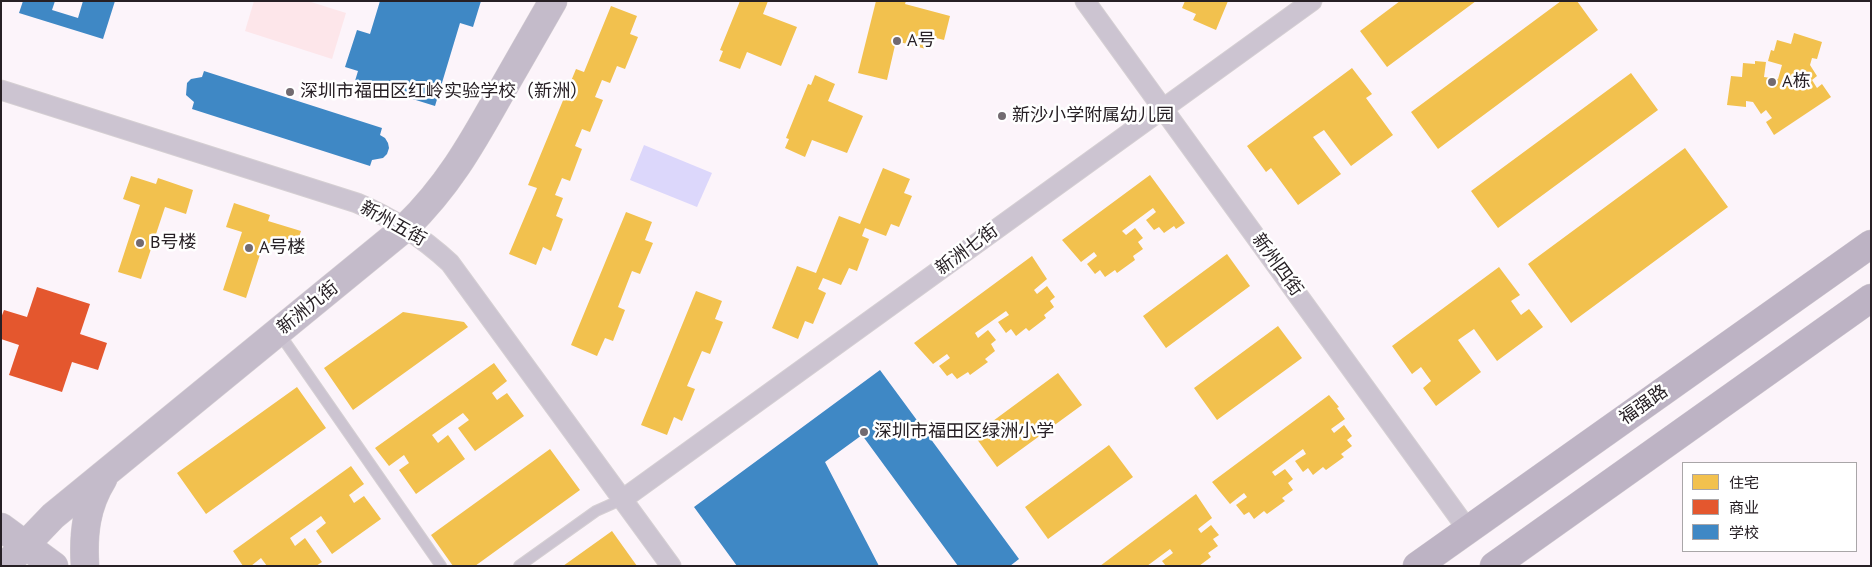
<!DOCTYPE html>
<meta charset="utf-8">
<style>
body{margin:0}
#map{position:relative;width:1872px;height:567px;overflow:hidden;background:#fcf4fa;font-family:"PT Sans","Noto Sans SC",sans-serif}
canvas{display:block}
.frame{position:absolute;inset:0;border:2px solid #272025;pointer-events:none}
.legend{position:absolute;left:1682px;top:462px;width:175px;height:90px;box-sizing:border-box;background:#fff;border:1px solid #a9a6a8;margin:0;padding:6px 9px;list-style:none;font-size:15px;color:#272025}
.legend li{display:flex;align-items:center;gap:10px;height:25px}
.legend b{width:25px;border:1px solid #a9a6a8}
</style>
<div id="map">
<canvas width="1872" height="567"></canvas>
<div class="frame"></div>
<ul class="legend">
<li><b style="height:14px;background:#f2c14e"></b>住宅</li>
<li><b style="height:14px;background:#e4572e"></b>商业</li>
<li><b style="height:14px;background:#3f88c5"></b>学校</li>
</ul>
</div>
<script>
const c = document.querySelector('canvas').getContext('2d');
c.lineJoin = 'round';
function fill(path, color) { c.fillStyle = color; c.fill(path, 'evenodd'); }
function stroke(path, color, width, dash) { c.strokeStyle = color; c.lineWidth = width; c.lineCap = dash ? 'butt' : 'round'; c.setLineDash(dash || []); c.stroke(path); }
function label(font, color, halo, rows, align = 'center') {
  c.font = font + ' "PT Sans","Noto Sans SC",sans-serif'; c.lineWidth = 5; c.setLineDash([]); c.textBaseline = 'middle'; c.strokeStyle = halo; c.fillStyle = color; for (const [text, x, y, turn = 0] of rows) {
    c.save(); c.translate(x, y); c.rotate((+turn || 0) * Math.PI / 180); c.textAlign = isNaN(turn) ? turn : align; if (halo) c.strokeText(text, 0, 0); c.fillText(text, 0, 0); c.restore();
  }
}
fill(new Path2D(`
 M254 1H308L346 13 332 59 245 31Z`), '#fde6ea');
fill(new Path2D(`
 M644 145 712 173 697 207 630 180Z`), '#dcd7fb');
fill(new Path2D(`
 M740 1H768L763 14 797 27 781 66 747 52 740 69 719 61 723 51 720 50Z
 M876 1H906L905 4 950 16 944 40 928 36 926 49 896 41 887 80 858 73Z
 M1185 1H1228L1216 30 1193 20 1196 14 1182 8Z
 M1400 1H1476L1387 67 1360 31Z
 M1561 1H1577L1598 30 1438 149 1411 112Z
 M611 6 637 16 630 34 638 37 625 69 617 66 610 83 602 80 595 97 603 100 590 132 582 129 575 146 582 149 570 181 562 178 555 195 563 198 556 216 563 219 551 251 543 247 536 265 509 254 537 188 528 185 576 69 584 72Z
 M1794 33 1822 42 1817 59 1812 58 1810 65 1817 76 1812 80 1817 88 1822 84 1831 97 1774 135 1766 122 1772 118 1766 110 1761 114 1753 102 1746 101V107L1727 105 1731 76 1742 77 1743 63 1755 64V61L1766 62 1764 77 1778 79 1782 65 1768 61 1771 50 1774 51 1777 40 1791 44Z
 M1352 68 1372 94 1366 98 1393 135 1351 166 1324 130 1313 137 1341 174 1298 205 1271 168 1266 172 1247 146Z
 M1631 73 1658 110 1498 228 1471 191Z
 M815 75 835 84 828 101 863 116 847 153 812 140 805 157 785 148 789 139 786 138 808 84 811 85Z
 M1685 148 1728 207 1571 323 1528 264Z
 M883 168 910 179 904 193 912 196 899 227 891 224 886 236 865 228 862 236 869 239 857 271 849 268 841 285 823 278 818 289 826 293 813 324 805 321 798 339 772 328 797 266 816 273 839 216 860 224Z
 M1150 175 1185 223 1176 229 1174 226 1164 233 1159 227 1154 230 1146 220 1156 212 1153 208 1122 231 1126 235 1135 228 1143 238 1138 242 1143 249 1133 256 1135 260 1117 273 1115 270 1105 277 1100 270 1095 274 1087 264 1097 256 1094 252 1081 262 1062 240Z
 M131 176 156 184 158 178 193 190 186 214 165 207 141 279 118 272 140 205 123 199Z
 M234 203 270 215 268 221 301 231 299 237 281 251 263 245 246 298 223 290 242 232 226 227Z
 M626 212 652 222 645 240 653 243 640 274 632 271 618 307 625 310 613 341 605 338 597 356 571 345Z
 M1227 254 1250 286 1166 348 1143 316Z
 M1032 256 1047 279 1034 290 1037 294 1047 286 1055 297 1050 301 1054 307 1044 315 1046 318 1029 331 1026 328 1016 336 1011 329 1006 333 998 322 1009 315 1006 311 975 333 978 338 988 330 996 340 991 344 995 351 985 359 988 362 970 375 968 372 957 379 952 373 947 376 939 366 950 358 947 354 933 364 914 343Z
 M1499 267 1520 295 1511 301 1521 315 1529 309 1543 327 1497 361 1474 329 1458 340 1481 372 1436 406 1423 388 1431 381 1421 367 1412 374 1392 346Z
 M696 291 722 301 715 319 723 322 710 354 702 351 687 386 695 389 682 421 674 417 667 435 641 425Z
 M403 312 464 322 468 327 353 410 324 368Z
 M1278 326 1302 358 1217 420 1194 388Z
 M494 363 507 381 492 393 497 400 507 393 524 416 475 451 458 428 469 420 463 413 432 435 438 443 448 435 465 459 416 494 399 470 409 463 404 455 389 466 375 448Z
 M1058 373 1082 405 997 467 974 435Z
 M297 387 326 428 206 514 177 473Z
 M1329 395 1339 407 1337 408 1345 419 1331 429 1334 433 1344 425 1352 436 1347 440 1352 446 1341 454 1344 457 1326 470 1323 467 1313 475 1308 468 1303 472 1295 461 1306 454 1303 449 1272 472 1275 476 1285 469 1293 479 1288 483 1293 490 1282 498 1285 501 1267 514 1264 511 1254 519 1249 512 1244 515 1236 505 1247 497 1244 493 1230 504 1212 482Z
 M1109 445 1133 477 1048 539 1025 507Z
 M550 449 580 490 475 566H453L431 535Z
 M351 466 364 484 349 495 354 503 364 496 381 519 332 554 316 531 326 523 321 516 290 538 295 546 305 538 322 562 316 566H267L261 558 251 566H243L233 551Z
 M1196 494 1212 518 1198 529 1201 533 1211 525 1219 535 1213 539 1218 546 1208 553 1211 557 1199 566H1166L1162 561 1173 553 1170 549 1147 566H1100Z
 M612 531 637 566H563Z`), '#f2c14e');
fill(new Path2D(`
 M37 287 90 304 80 334 107 343 98 370 72 362 62 392 9 375 19 345 1 339V318L4 310 27 317Z`), '#e4572e');
fill(new Path2D(`
 M23 1H55L52 10 78 18 83 1H115L103 39 19 13Z
 M380 1H481L473 27 460 23 435 106 355 81 358 71 345 67 357 30 370 34Z
 M204 71 382 128 380 135 385 138 388 143 389 148 387 154 383 158 372 160 370 166 192 109 194 102 186 95 187 83 191 79 202 77Z
 M880 370 1019 559 1010 566H958L862 435 825 462 879 566H737L694 507Z`), '#3f88c5');
const lane = new Path2D(`
 M279 333 441 566
 M519 566 596 511 623 499`);
const street = new Path2D(`
 M1085 1 1468 530
 M1 90 357 203C393 218 422 237 450 263L671 566
 M623 499 1312 1`);
const secondary = new Path2D(`
 M1 527 54 566
 M5 566 53 516 406 227C447 187 470 147 498 97 516 65 535 33 553 1
 M85 566C83 534 86 506 103 479`);
const primary = new Path2D(`
 M1417 566 1871 244
 M1494 566 1871 298`);
stroke(lane, '#d5cfd3', 12);
stroke(street, '#d5cfd3', 21);
stroke(secondary, '#d5cfd3', 29);
stroke(primary, '#d5cfd3', 29);
stroke(lane, '#ccc4d1', 10);
stroke(street, '#ccc4d1', 19);
stroke(secondary, '#c4bbca', 28);
stroke(primary, '#bdb3c4', 28);
for (const [x, y, r, color] of [
 [897,41,5,"#726a70"],
 [1772,82,5,"#726a70"],
 [290,92,5,"#726a70"],
 [1002,116,5,"#726a70"],
 [140,243,5,"#726a70"],
 [249,248,5,"#726a70"],
 [864,432,5,"#726a70"]
]) { const dot = new Path2D(); dot.arc(x, y, r, 0, 2 * Math.PI); c.fillStyle = color; c.fill(dot); stroke(dot, '#fff', 2); }
label('18px', '#272025', '#fff', [
 ["A号",907,41],
 ["A栋",1782,82],
 ["深圳市福田区红岭实验学校（新洲）",300,92],
 ["新沙小学附属幼儿园",1012,116],
 ["B号楼",150,243],
 ["A号楼",259,248],
 ["深圳市福田区绿洲小学",874,432]
], 'left');
label('18px', '#272025', '#fff', [
 ["新州五街",393,224,29],
 ["新洲七街",967,250,-36],
 ["新州四街",1277,265,54],
 ["新洲九街",308,308,-39],
 ["福强路",1644,405,-35]
]);
</script>
